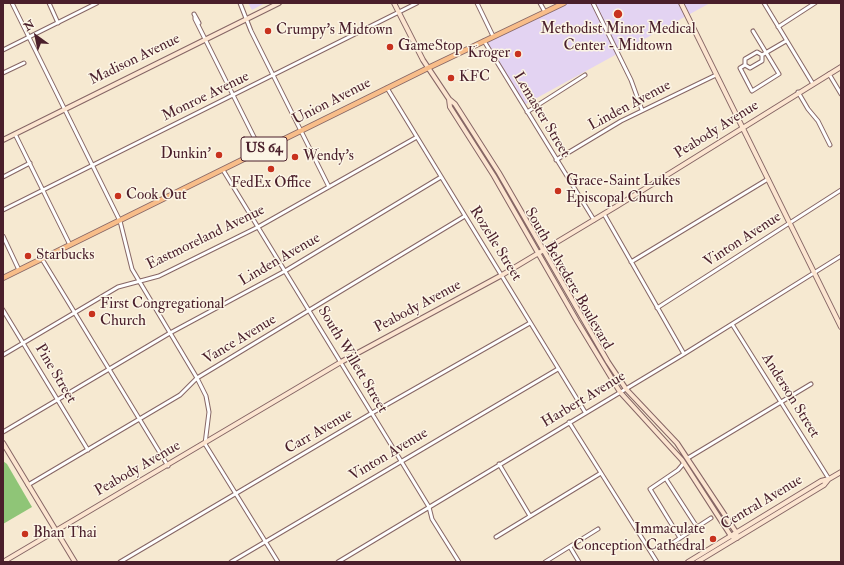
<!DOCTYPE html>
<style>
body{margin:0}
#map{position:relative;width:844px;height:565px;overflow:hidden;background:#f6e9d1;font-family:"IM FELL Double Pica",serif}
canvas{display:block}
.frame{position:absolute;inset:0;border:4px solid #4a1f2b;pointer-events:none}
.north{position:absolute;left:16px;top:16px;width:40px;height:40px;-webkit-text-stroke:3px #fcf5e5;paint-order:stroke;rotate:327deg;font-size:11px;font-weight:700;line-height:16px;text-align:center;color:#4a1f2b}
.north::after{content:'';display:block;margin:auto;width:14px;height:18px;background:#4a1f2b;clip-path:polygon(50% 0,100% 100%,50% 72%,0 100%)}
</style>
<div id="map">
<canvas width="844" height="565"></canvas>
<div class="frame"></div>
<div class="north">N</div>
</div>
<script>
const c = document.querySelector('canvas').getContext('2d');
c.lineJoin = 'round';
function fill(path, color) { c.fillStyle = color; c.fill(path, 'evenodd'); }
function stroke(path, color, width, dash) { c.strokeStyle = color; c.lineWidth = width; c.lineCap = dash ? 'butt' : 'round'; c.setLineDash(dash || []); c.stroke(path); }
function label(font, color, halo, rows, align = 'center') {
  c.font = font + ' "IM FELL Double Pica",serif'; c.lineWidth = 3; c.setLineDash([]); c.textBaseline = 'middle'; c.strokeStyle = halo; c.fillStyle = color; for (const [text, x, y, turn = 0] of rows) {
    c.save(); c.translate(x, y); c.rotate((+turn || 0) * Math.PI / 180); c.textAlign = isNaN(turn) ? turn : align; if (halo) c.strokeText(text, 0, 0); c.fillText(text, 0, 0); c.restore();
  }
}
fill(new Path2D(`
 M248 3H265L252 10Z
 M557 3H710L524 105 485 41Z`), '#e3d3f2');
fill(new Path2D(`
 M3 461 7 464 32 507 3 524Z`), '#8fc577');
const street = new Path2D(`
 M12 3 120 221 132 269 197 378 206 396 209 412 205 444 278 562
 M49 3 58 23
 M240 3 251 31 329 187
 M477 3 493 36
 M540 3 545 12
 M593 3 631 80 642 110
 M764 3 813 84
 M194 14 199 23
 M195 16V19L261 151
 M778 27 815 3
 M753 31 779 74 752 91 740 68 745 65 750 68 762 61V55
 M484 41 594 220
 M3 50 97 3
 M745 65V59L757 52 762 55 786 41
 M3 73 24 63
 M829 74 841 94
 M387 88 585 412
 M798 92 808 109 818 121 830 145
 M527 112 585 75
 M15 134 70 245
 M556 160 621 121 716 75
 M223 170 401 461 429 507 432 519 459 562
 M3 177 30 163
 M3 210 417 3
 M604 214 684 354
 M3 236 19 270
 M42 259 168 466
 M631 262 768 179
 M657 308 841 190
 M3 310 88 450
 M732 324 829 479
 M3 355 118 287 159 276 258 227 417 137
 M569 422 657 562
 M3 432 170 333 285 271 441 177
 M688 458 811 384
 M499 464 530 516
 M666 479 697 527
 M28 485 180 395 197 378 465 216
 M496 537 601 473
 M680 538 650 489 678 470 684 463
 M671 544 711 518
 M570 547 579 562
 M120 562 372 413 530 323
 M231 562 558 369
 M338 562 684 354 841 256
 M545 562 598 529`);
const secondary = new Path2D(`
 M394 3 423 60 449 99 455 104 499 173 608 362 626 389 677 443 736 532 737 538
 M681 3 841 327
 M449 99 450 107 494 176 577 321 620 392 682 460 731 536 737 538
 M3 140 279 3
 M3 443 75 562
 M3 562 341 362 502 275 617 206 841 67
 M688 562 821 481 829 479 841 472
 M697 562 824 485 828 480`);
const primary = new Path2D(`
 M3 278 428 68 564 3`);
stroke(street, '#866665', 5);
stroke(secondary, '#866665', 6);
stroke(primary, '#866665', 6);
stroke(street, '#fff', 3);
stroke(secondary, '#fce5d0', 4);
stroke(primary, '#f8bd89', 4.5);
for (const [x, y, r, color] of [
 [618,14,5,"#c8321e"],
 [268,31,4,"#c8321e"],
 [390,47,4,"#c8321e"],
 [518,54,4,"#c8321e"],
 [451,78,4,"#c8321e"],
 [219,155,4,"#c8321e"],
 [295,157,4,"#c8321e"],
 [271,169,4,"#c8321e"],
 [558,191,4,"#c8321e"],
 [118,196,4,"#c8321e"],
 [28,256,4,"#c8321e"],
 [92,314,4,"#c8321e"],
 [25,534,4,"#c8321e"],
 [713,539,4,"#c8321e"]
]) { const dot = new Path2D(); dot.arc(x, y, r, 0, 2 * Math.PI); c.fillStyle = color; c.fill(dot); stroke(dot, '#fcf5e5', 1.5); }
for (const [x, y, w] of [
 [264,149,46]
]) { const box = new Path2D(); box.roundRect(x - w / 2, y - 12, w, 24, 3); c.fillStyle = '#fcf5e5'; c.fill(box); stroke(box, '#4a1f2b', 1); }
label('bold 14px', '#4a1f2b', null, [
 ["US 64",264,149]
]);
label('15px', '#4a1f2b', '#fcf5e5', [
 ["Methodist Minor Medical",618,30,"center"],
 ["Center - Midtown",618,47,"center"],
 ["Crumpy's Midtown",276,31],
 ["GameStop",398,47],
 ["Kroger",510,54,"right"],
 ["KFC",459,78],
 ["Dunkin'",211,155,"right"],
 ["Wendy's",303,157],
 ["Grace-Saint Lukes",566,182],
 ["Episcopal Church",566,199],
 ["FedEx Office",271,184,"center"],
 ["Cook Out",126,196],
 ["Starbucks",36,256],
 ["First Congregational",100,305],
 ["Church",100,322],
 ["Immaculate",705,530,"right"],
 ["Conception Cathedral",705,547,"right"],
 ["Bhan Thai",33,534]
], 'left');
label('15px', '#4a1f2b', '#fcf5e5', [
 ["Madison Avenue",135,60,-26],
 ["Monroe Avenue",206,97,-26],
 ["Union Avenue",332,102,-27],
 ["Linden Avenue",630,106,-28],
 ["Lemaster Street",541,115,59],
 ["Peabody Avenue",717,130,-32],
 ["Eastmoreland Avenue",206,238,-26],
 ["Vinton Avenue",743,240,-33],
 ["Rozelle Street",495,244,58],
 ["Linden Avenue",280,260,-30],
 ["South Belvedere Boulevard",568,279,60],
 ["Peabody Avenue",418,307,-28],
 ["Vance Avenue",240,340,-31],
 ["South Willett Street",352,360,59],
 ["Pine Street",55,374,59],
 ["Anderson Street",790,396,58],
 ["Harbert Avenue",584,400,-31],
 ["Carr Avenue",319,432,-30],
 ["Vinton Avenue",389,455,-31],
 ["Peabody Avenue",138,469,-30],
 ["Central Avenue",762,503,-31]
]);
</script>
